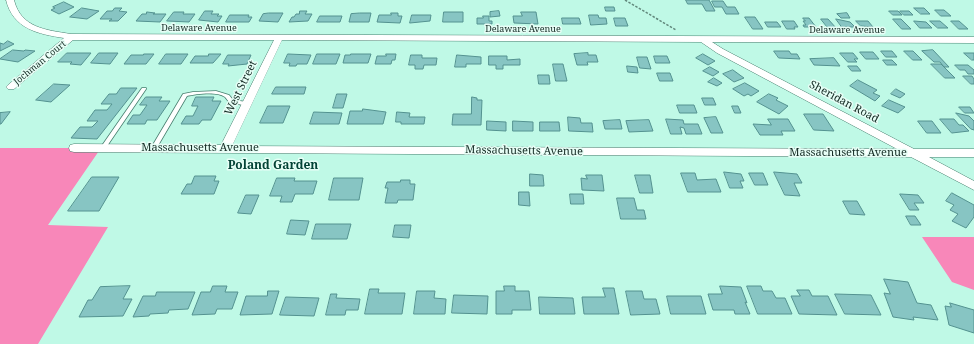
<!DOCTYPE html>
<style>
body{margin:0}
canvas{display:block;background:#bff9e6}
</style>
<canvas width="974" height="344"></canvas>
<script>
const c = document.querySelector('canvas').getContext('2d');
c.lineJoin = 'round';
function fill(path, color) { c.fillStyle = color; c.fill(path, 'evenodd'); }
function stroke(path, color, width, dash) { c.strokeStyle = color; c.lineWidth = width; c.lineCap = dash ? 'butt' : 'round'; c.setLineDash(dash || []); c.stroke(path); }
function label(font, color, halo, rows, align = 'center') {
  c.font = font + ' "Noto Serif",serif'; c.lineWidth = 3; c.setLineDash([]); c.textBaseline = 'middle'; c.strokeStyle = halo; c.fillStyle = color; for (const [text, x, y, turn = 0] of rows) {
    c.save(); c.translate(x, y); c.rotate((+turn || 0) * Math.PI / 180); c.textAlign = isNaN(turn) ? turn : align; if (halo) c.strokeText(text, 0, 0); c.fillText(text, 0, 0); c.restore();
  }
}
fill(new Path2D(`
 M0 148H101L48 225 108 227 38 344H0Z
 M922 237H974V290L952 282Z`), '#f887b9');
const building = new Path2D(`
 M686 0H709L715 11H706L702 4H688Z
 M712 1H723L727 7H735L739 14H726L722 7H715Z
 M64 2 74 7 59 14 51 10 55 8 53 7Z
 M605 7H614L615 11H606Z
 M82 8 99 11 87 19 70 17Z
 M115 8H122L119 11 127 12 118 21H109L112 19H100L107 11H112Z
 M914 8H924L930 14H921Z
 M935 10H944L951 16H941Z
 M205 11H213L211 14H219L217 16H222L218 22 199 20Z
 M300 11H307L305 14H312L308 21 289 22 292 17H294L296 14H299Z
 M499 11 500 16 490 17V12Z
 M889 11H898L902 15H893Z
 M900 11H909L913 15H904Z
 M147 12 155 13 153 14H166L160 22 136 21 142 14H146Z
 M174 12H184L183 14H195L189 22 167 21Z
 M444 12H463V22H443Z
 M521 12H536L538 24 514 23 513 16H522Z
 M269 13H283L278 22 259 21 263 14Z
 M360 13H371L369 22H349L351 14Z
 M391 13H398V16H402L400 23 377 22 379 15H391Z
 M847 13 850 18H841L837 14Z
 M230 15H249L248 17H252L249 22H226Z
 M412 15H431L430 21 410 23Z
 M589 15H598L599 18H606L607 24 591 25Z
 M320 16H342L340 22H317Z
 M483 16H489V21H492V24H477V18H483Z
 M745 17H755L763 29H753Z
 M562 18H579L581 24H563Z
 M614 18H625L628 26H616Z
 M803 18H809L816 27H804L803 25H806L803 21H805Z
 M821 19H828L837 29H829Z
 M836 19 850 22 855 27H842Z
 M893 19H901L911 29H902Z
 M782 21H794L798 27H794L795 29H787Z
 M856 21H868L873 27 861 26Z
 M914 21 926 22 932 28H920Z
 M930 21H940L948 28H938Z
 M951 21H959L968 29H959Z
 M765 22H777L781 27H768Z
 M8 41 14 44 0 51V43L3 44Z
 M13 50 24 51 25 50 35 51 18 62 0 59Z
 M933 50 949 67H944L940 62H934L922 51Z
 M774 51H789L791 54H797L800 59 779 58Z
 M881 51H892L897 57H886Z
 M904 51H913L922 60H913Z
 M860 52H873L879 59H866Z
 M67 53H91L81 65 70 64 72 62H58Z
 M99 53H118L110 64 91 63Z
 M588 53V55H596L598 62H587L588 65H577L574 54Z
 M840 53H853L858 59H854L857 62H848Z
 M964 53H974V60H972Z
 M144 54H154L146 64H124L131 55H143Z
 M166 54H188L181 64H159Z
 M209 54H221L213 63H190L195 56H208Z
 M288 54 311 55 307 64H297L296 66H289L290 63H284Z
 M317 54H340L336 64H313Z
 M351 54H371L368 63H343L345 55H350Z
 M386 54H396L395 60H392L391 64H375L377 56H386Z
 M703 54 715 61 708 65 696 58Z
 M228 55H251L247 64 228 66 229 64H223Z
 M411 55H422V58H437L436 65H424L423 69H415V65H409Z
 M457 55 481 57V64H466V67H455Z
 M489 56H507V60L520 59V65H503V69H496V65H489Z
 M654 56H667L670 63H656Z
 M637 57H647L651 69 640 68Z
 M834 58 840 66 814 65 810 59Z
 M883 60H892L897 65H887Z
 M553 64H563L567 81H556Z
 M931 64H941L955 78H945Z
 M955 65H968L974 70V74H968L965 70H960Z
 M627 66 637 67 638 73 628 72Z
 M848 66H857L861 71H852Z
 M710 67 719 72 713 76 703 71Z
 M733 70 744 78 734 82 723 74Z
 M657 73H670L673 81H660Z
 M538 75H549L550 84H539Z
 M963 76H972L974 79V84H971Z
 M714 78 722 83 717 86 708 82Z
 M858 80 877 90 873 93 880 96 875 101 850 86Z
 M745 83 759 91 751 96 748 94 744 96 733 89Z
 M54 84 70 85 51 102 36 100Z
 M276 87H306L304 94H272Z
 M121 88H137L97 139 71 138 80 127H92L98 121H87L95 110H107L112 104H101L109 94H116Z
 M896 89 905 94 900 98 891 94Z
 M337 94H347L343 108H333Z
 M769 94 778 98 776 100 788 106 779 114 757 102Z
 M146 97H162L159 101H170L157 120H147L145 124H127L133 115H140L147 105H140Z
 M196 97H214L212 101H221L211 120H202L199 124H181L186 116H193L198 106H192Z
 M472 97 477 98V100H482L481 125H452L453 114H471Z
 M702 98H713L716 105H705Z
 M889 100 905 107 898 113 882 106Z
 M677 105H694L697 113H680Z
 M268 106H290L283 123H260Z
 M732 106H738L741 113H735Z
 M959 107H970L974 113H965Z
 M363 109 386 112 383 124H347L350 111H362Z
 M10 112 1 124H0V113Z
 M314 112 342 113 339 124H310Z
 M397 112 410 113 409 117H425L424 124H401V122H396Z
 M956 113 969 116 974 121V130L971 129Z
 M804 114H823L834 131 814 130Z
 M568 117 580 118 581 123H592L593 132 569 131Z
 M716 117 723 133H711L704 118Z
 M666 119 683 120 684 124H698L702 134H686L684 128 680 127 682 134H671Z
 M768 119H788L795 131H781L783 135H760L753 124 771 125Z
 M940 119H954L959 125H963L969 131 952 133Z
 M620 120 622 129H605L603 121Z
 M649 120 653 131 629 132 626 121Z
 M487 121 506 122V131L487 130Z
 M513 121 533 122V131H513Z
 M918 121H932L941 133H927Z
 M540 122H559L560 131H540Z
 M724 172 741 174 744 181H740L743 188H730Z
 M774 172 797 174 802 183H794L800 196 785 195Z
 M681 173H695L697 180 716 179 721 192H688Z
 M749 173H763L768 185H755Z
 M530 174 543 175 544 186H530Z
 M586 175H602L604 191 582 190 581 178 587 179Z
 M635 175H650L653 193H640Z
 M195 176H216L214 181H219L214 194H181L187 184H191Z
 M92 177H119L99 211H68Z
 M277 178H295L294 181H317L313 194H295L292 202H280L282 196H270Z
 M334 178H363L359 200H329Z
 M401 180H410V184H415L413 200H398L397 203H385L388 188H385L387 182H400Z
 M519 192H529L530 206 519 205Z
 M952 193 974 205V217L966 228 952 221 958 214 950 210 954 205 946 201Z
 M570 194H583L584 204H571Z
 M900 194 918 195 924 203H914L919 210H910Z
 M246 195H259L251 214 238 213Z
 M617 198H634L637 210H644L646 219H621Z
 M843 201H857L865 215 850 214Z
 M906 216H915L921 225H911Z
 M291 220 309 221 305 235 287 234Z
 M316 224H351L347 239H312Z
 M395 225H411L409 238 393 237Z
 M884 279 908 282 917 303 931 305 938 320 913 317 914 320 893 317 884 293 890 294Z
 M130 286 123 299H132L123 316 79 317 88 300H92L100 287Z
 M213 286H227L225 292H238L232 309H217L215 314 192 315 201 292H210Z
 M504 286H515V291H529L531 310H512V314H496V291H504Z
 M720 286 741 287 747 303 745 302 750 314H735L734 310H713L708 294H722Z
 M747 286H761L763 291H772L776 298H785L792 314H758Z
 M603 288H614L619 314H584L582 297H605Z
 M370 289H379L378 293H405L402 314H365Z
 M797 290H809L812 296H828L837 315 799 314 791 296H800Z
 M268 291H279L272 314 240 315 246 296H267Z
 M417 291H435L434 298 446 299 445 314H414Z
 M626 291H642L644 299H656L660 314 631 315Z
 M157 292H195L188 309 169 310 168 313 150 314 149 316 133 317 143 296H155Z
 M331 294H337L336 298 360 299 358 310H346L345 315H326Z
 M835 294 871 295 881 315 845 314Z
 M454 295 488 296 487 314 452 313Z
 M667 296H701L706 314H671Z
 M286 297 319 298 314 316 280 315Z
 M539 297 573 298 575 314H540Z
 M950 303 974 310V333L949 325 945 306 951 307Z`);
fill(building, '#87c5c3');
stroke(building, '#549290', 1);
const lane = new Path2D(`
 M142 88H146V89L105 149H101L100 148 101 147Z
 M216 91 229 95 233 100 247 102 249 104 247 106 229 102C229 102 225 97 225 97 217 91 196 94 187 96L156 149H152L151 148 183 94 193 92Z`);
const street = new Path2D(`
 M6 0H14C21 28 46 30 71 34L974 37V43L712 42 723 49 914 149H974V157H929L974 181V190L911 157 74 152 70 151 69 148 70 145 74 144 221 145 274 40H73L14 89H8L6 87 8 85 64 38C38 34 13 29 6 0ZM282 40 701 42 717 53 897 149 232 146Z`);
stroke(lane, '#477e6e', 1.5);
stroke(street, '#477e6e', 1);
stroke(new Path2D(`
 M625 0 676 30`), '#62897d', 1.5, [2.5, 1.5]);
fill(lane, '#fff');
fill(street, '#fff');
label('9px', '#132a23', '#e7fef6', [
 ["Delaware Avenue",199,28],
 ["Delaware Avenue",523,29],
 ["Delaware Avenue",847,30],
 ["Jochman Court",40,63,-39]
]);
label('11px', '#132a23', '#e7fef6', [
 ["West Street",241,88,-64],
 ["Sheridan Road",844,102,28],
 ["Massachusetts Avenue",200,148],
 ["Massachusetts Avenue",524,151,1],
 ["Massachusetts Avenue",848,153]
]);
label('bold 12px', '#034336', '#e7fef6', [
 ["Poland Garden",273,166]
]);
</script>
